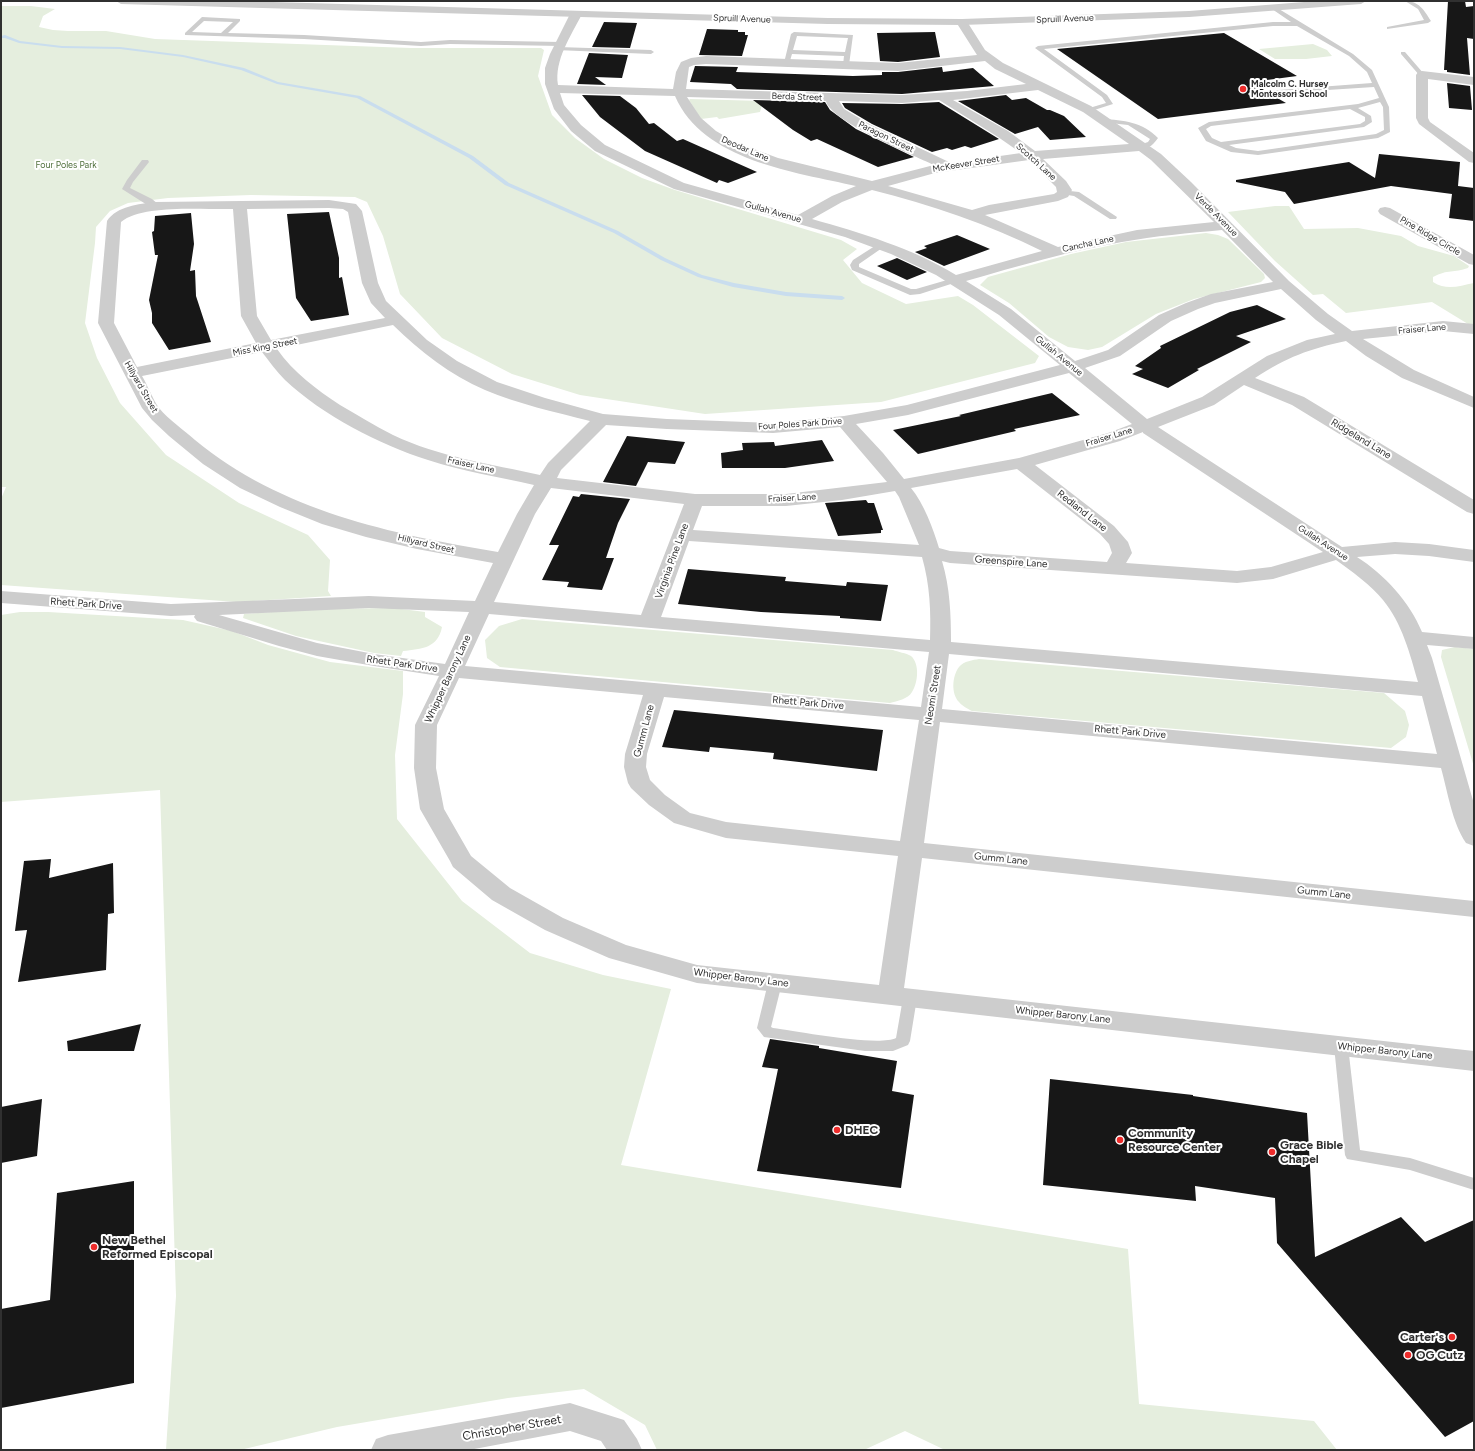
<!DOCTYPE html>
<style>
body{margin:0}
#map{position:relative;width:1475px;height:1451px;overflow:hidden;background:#fff;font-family:Figtree,sans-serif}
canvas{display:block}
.frame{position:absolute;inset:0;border:2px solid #303030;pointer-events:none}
</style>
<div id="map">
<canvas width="1475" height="1451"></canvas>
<div class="frame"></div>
</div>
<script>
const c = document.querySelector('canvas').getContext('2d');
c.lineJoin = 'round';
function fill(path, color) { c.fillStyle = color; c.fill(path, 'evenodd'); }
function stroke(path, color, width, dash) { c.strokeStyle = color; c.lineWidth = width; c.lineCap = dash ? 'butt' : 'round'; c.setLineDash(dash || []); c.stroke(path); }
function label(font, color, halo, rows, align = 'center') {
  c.font = font + ' Figtree,sans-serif'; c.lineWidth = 4; c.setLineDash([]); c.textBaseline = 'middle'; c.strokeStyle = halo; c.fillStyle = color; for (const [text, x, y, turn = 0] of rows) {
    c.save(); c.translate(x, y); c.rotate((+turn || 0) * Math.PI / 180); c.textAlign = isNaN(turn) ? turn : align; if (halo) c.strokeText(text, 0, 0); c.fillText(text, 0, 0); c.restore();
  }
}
fill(new Path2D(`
 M1 6H31L55 9 43 16 39 27 53 30 68 31H106L155 39 411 48H541L544 50 538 76 552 115 575 138 604 159 642 178 675 190 841 240 857 249 843 260 862 283 906 304 958 296 973 305 1039 356 1035 363 881 402 705 414 580 395 512 374 442 338 400 294 383 236 367 202 355 197 251 195 168 198 128 203 110 211 96 227 95 243 85 323 97 358 120 403 166 455 239 503 308 535 330 560 328 591 331 596 237 602 1 585V499L6 487H1Z
 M1313 44 1327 50 1332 56 1306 59H1275L1259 49Z
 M690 99 763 101 760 112 719 119 717 117 701 119 689 100Z
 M1275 206H1289L1304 229 1358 228 1401 236 1418 246 1454 256 1469 266 1468 268C1454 273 1448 269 1433 277V282C1447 291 1459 286 1474 283V325L1468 324 1432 302 1346 313 1323 294 1313 295 1275 261 1228 212Z
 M1206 233 1218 235 1228 239 1264 274 1265 278 1261 282 1194 299 1156 314 1102 347 1088 350 1068 347 1049 337 1009 303 980 285 988 277 1071 254 1126 242Z
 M394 608 425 612V617L442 627C438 648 422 649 403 651L401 656 374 653 296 636 243 618 244 614 313 609Z
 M20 612H48L183 620 232 631 268 645 330 662 403 671V694L395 755 397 819 462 901 530 953 603 975 671 989 621 1165 1128 1249 1139 1404 1314 1421 1337 1450H945L905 1431 864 1450H657L645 1425 584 1389 508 1398 337 1427 240 1450H166L176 1296 160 790 1 802V615Z
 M522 619 893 650C898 652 906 653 911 656 920 664 918 683 912 692 908 699 897 701 890 703L500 667 487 658 485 640 499 626Z
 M1455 647 1474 649V767L1441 657 1442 650Z
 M979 659 1384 693 1405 711 1409 725 1406 737 1391 748 972 711C968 709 962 706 959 702 951 694 952 676 959 667 964 661 973 660 979 659Z`), '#e5eede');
fill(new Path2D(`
 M5 35 20 41 62 46 120 47 183 55 244 68 278 82 360 96 473 156 509 183 618 231 665 258 702 275 734 283 786 292 842 296 845 298 842 300 786 296 733 287 698 277 661 260 614 233 505 185 469 158 357 98 277 84 241 70 183 57 120 49 62 48 19 43 5 38H1V36Z`), '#c9ddee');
fill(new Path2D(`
 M1448 1H1465L1466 7 1474 6V39L1467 38 1470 75 1447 72V70H1444Z
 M604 22 637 23 630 48 592 47Z
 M707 29 738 30V32H745V35H748L742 56 699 55Z
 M935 32 940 57 898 62 880 61 877 33Z
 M1224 33 1297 76 1252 82 1264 90H1252L1248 94 1250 96 1272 95 1286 103 1158 119 1057 49Z
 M589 53 628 55 622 78 595 77 606 85 577 84Z
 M695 66 738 67 736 72 853 76 882 75V72H898L942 67 943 72 973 68 994 86 902 94 737 89 731 84 690 82Z
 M1447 83 1470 86 1472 110 1449 108Z
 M582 95 620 96 636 108 649 124 654 123 677 141 683 139 757 172 728 183 719 180 717 183 645 151 600 117Z
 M1006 95 1012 100 1026 98 1047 110H1050L1064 116 1086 137 1050 140 1038 127 1015 134 958 101Z
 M753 100 825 102 830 110 856 129 914 157 878 167 817 139 811 141 793 130Z
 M939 102 999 139 971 148 965 146 952 150 947 148 932 152 872 124 845 108 842 103 902 104Z
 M1379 154 1460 162 1458 186 1474 188V221L1449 218 1452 194 1391 186 1294 204 1285 192 1236 182V180L1349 162 1375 178Z
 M329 212 339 258V278L342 277 349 315 311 321 296 298 287 214Z
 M191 213 194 244 190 271 195 270 196 296 211 342 169 350 152 323V313L149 300 158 255H155L152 232 154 231 155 216Z
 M957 235 990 249 944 266 915 252 927 248 924 246Z
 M897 258 927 272 907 280 877 266Z
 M1257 305 1286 319 1236 336 1251 342 1197 369 1199 370 1168 388 1132 374 1143 369 1135 366 1161 348 1160 346 1230 312Z
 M1052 393 1080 415 1014 429 1016 431 918 454 893 430 961 416 959 415Z
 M627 436 685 442 675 464 648 462 636 486 603 482Z
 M822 440 834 461 785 468H722L721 453 743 450 742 443 774 442 775 446Z
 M581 494 630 499 618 523 606 558H614L602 590 567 587 569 582 542 580 559 545H549L573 496 579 497Z
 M866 500 868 503H874L883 530H881V533L838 536 825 503Z
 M688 569 786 577 785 581 846 586 847 582 888 585 881 621 840 618V616L761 612 678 604Z
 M674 710 883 730 877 771 773 759 774 753 710 747 709 752 662 747Z
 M51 859 49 878 113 863 114 913 108 914 106 970 18 982 27 930 15 931 24 861Z
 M141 1024 134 1051H68L67 1041Z
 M770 1039 819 1046V1048L897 1061 892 1091 914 1095 901 1188 757 1171 778 1069 762 1067Z
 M1050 1079 1193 1095V1096L1307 1113 1315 1257 1401 1217 1425 1242 1474 1220V1421L1445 1437 1277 1243 1275 1198 1195 1186 1196 1201 1043 1185Z
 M42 1099 37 1156 1 1163V1107Z
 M134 1181V1383L1 1408V1309L50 1300 57 1193Z`), '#171717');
fill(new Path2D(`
 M1405 1C1419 1 1424 10 1431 21L1428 23 1387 29V27L1424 20 1418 9Z
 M1274 6 1353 54 1372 70 1389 107 1390 132 1378 138 1258 155 1231 152 1206 141 1198 128 1209 122 1358 104 1379 98 1374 87 1250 95 1249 94 1252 92 1372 83 1367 72 1349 56 1297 26H1273L1044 49 1107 95 1113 104 1088 112 1086 111V109L1106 103 1102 97 1035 48 1038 46 1273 22H1291L1272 9V7ZM1380 102 1383 107 1384 130 1376 134 1258 151 1236 148 1229 145 1364 127 1372 122 1371 116 1358 108ZM1350 109 1365 117V121L1360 124 1221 142 1212 138 1206 129 1211 126Z
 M202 17 240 19V21L228 33 304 35 421 42 450 40 561 42 564 44 561 46 450 44 421 46 304 39 185 35V33ZM204 21 233 22 221 33 192 32Z
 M794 32 853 35 849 65 846 67 843 65 844 56 792 54 789 64H785L784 63 791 34ZM797 36 848 38 845 52 793 50Z
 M558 47 651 50 654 52 651 54 556 50 555 49Z
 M1401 52H1405L1424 74V76H1420L1401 54Z
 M1103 119C1123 120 1143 122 1158 138 1154 144 1148 150 1139 149V145L1148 142 1150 139 1128 125 1101 122 1100 121Z
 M142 160H148L149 162 133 182 130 188 152 199 158 204V208H152L122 189 127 180Z
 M1061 190 1079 192 1117 217 1116 219H1110L1074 196 1061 194Z
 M878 244H881L885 246 859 264V267L911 289H916L954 278 958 280 957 282 920 294 910 295 852 270 850 265 853 260Z
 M775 978 780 979 782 983 771 1027 773 1028C797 1031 878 1047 896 1038L903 998 905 994 910 993 915 994 917 998 910 1041 908 1045 893 1051H865L764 1037 757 1028 768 983 770 979Z
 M1341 1041 1346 1042 1348 1046 1360 1150 1410 1158 1474 1178V1190L1410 1170 1347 1159 1345 1155 1334 1046 1336 1042Z`), '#cdcdcd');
fill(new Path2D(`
 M576 11 582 14C571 36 554 60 558 85L673 89 676 72 681 62 691 58 706 56 898 63 977 55 956 22 958 20H966L985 50 1003 63 1091 106 1161 154 1191 182 1289 281 1328 314 1352 331 1443 321 1474 324V334L1443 331 1363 339 1414 370 1474 397V408L1402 378 1366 356 1346 341C1309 349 1287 357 1255 378L1304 397 1474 500V514L1467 512 1292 405 1244 385 1214 405 1158 427 1342 547 1395 542 1429 544 1474 550V562L1429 556 1395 554 1357 557C1385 575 1409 601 1422 632L1474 637V649L1427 645 1432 658 1474 804V846L1466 843C1452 822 1448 793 1441 768L940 722 924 843 1474 901V917L922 858 904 988 1474 1051V1071L697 983 609 958 545 930 492 900 453 867 450 861 420 809 414 768 415 725 439 676 374 666 317 656 279 646 197 621 194 617 195 615 171 616 1 603V591L171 604 369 596 475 601 493 563 417 549 366 537 322 524 280 507 240 488 203 464 169 436 152 420 142 408 98 323 107 221C117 206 139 204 155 202L329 200 356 204 362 211 378 283 386 301 427 340 457 361 497 382 545 398 603 414 667 419 773 423 844 416 907 405 1060 365 999 315 936 275 891 254 845 237 674 189 595 151 571 131 554 109 545 84V68L550 54 570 14ZM985 61 995 69 1026 84 967 91 902 95 686 89 689 67 694 65 706 64 898 71ZM1038 90 1083 112 1129 144 1035 151 1008 131 953 100ZM560 93 675 96C703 161 795 172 856 186L832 196 798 215 684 183 605 145 581 125 564 105ZM687 97 826 101C830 121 913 155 934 165L872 181 778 158 735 142 716 131 701 118ZM939 100 998 137 1021 153 951 163 871 125 844 109 839 101 902 103ZM1139 151 1151 160 1214 222 1137 230 1058 247 985 215 1058 201 1068 197 1072 190 1066 181 1043 159ZM1029 160 1056 187 1057 192 1054 194 989 205 972 210 888 186 935 173ZM872 190C931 205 988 224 1042 251L956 275C912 248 861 233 812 219L842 202ZM329 208 343 209 348 212 362 283 371 303 385 318 271 340 257 316 247 209ZM233 209 241 316 256 343 137 367 114 323 121 222C143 204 204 210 233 209ZM1222 230 1273 282 1211 294 1186 303 1159 315 1108 350 1075 361 1011 309 966 281C1018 266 1070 251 1122 242 1155 236 1189 233 1222 230ZM1281 289 1316 320 1335 334 1307 340 1267 356 1202 397 1147 419 1085 368 1120 356 1171 321 1198 309 1215 303ZM393 325C421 352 450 375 485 390 518 404 555 412 590 421L548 463 540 475C491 464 439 457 393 435 375 426 358 415 340 405 316 389 294 373 277 349ZM262 352C269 361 277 372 285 380 322 415 380 445 428 460 462 471 499 477 534 485L517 514 498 552C391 534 281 511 195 440 184 430 169 420 159 408 152 398 148 386 142 376ZM1069 373 1132 424 1108 433 1019 458 904 479 883 453 856 424 908 415ZM606 425 667 429 773 433 840 427 887 482 786 494H695L557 478 561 470ZM1143 432V433L1323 552 1271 567 1237 571 1126 563 1132 553 1128 542 1114 526 1035 465 1120 441ZM1017 469 1100 534 1109 544 1112 553 1107 562 950 551 939 548C933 528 924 504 911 488ZM551 488 684 504 641 615 494 602 535 514ZM895 491 899 497 919 545 693 530 702 506H786L842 500ZM689 541 922 557C930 585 931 611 930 640L661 617ZM1336 560C1350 570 1372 586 1383 600 1402 623 1410 654 1418 682L951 642C951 614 950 588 942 561L950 563 1237 583 1273 579ZM369 608 469 612 445 664 374 654 317 643 219 615ZM489 614 929 652 921 707 465 666ZM949 654 1422 696 1437 754 942 709ZM459 678 643 695 625 754 624 767 628 783 631 788 649 805 674 823 726 838 898 856 879 985 697 965 626 945 563 918 510 888 471 856 444 809 436 768 437 725ZM664 697 919 720 900 841 726 822 690 813 665 795 650 780 646 767 647 754Z
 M1422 71 1474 77V85L1428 79V118L1430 122 1474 153V163L1469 162 1419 124 1416 118V75L1418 72Z
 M1385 207 1390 208 1474 255V265L1469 264 1380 214 1378 211 1380 208Z
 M570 1403 624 1420 637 1439 642 1450H607L601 1441 570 1431 469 1450H371L376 1439 388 1435Z`), '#cdcdcd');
fill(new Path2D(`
 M116 1H238L828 18 962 19 1189 11 1317 1H1366L1361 4 1189 17 962 25 828 24 121 4Z`), '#cdcdcd');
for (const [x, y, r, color] of [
 [1243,89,4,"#ee2c2b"],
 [837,1130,4,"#ee2c2b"],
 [1120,1140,4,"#ee2c2b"],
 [1272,1152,4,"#ee2c2b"],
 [94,1247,4,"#ee2c2b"],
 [1452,1337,4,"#ee2c2b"],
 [1408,1355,4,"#ee2c2b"]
]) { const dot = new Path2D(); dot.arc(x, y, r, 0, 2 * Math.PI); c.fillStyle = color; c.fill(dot); stroke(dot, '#fff', 1.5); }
label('9px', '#303030', '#fff', [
 ["Spruill Avenue",742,19,2],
 ["Spruill Avenue",1065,19,-2],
 ["Berda Street",797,97,2],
 ["Paragon Street",886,137,26],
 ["Deodar Lane",745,149,23],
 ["Scotch Lane",1036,162,42],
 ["McKeever Street",966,164,-9],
 ["Gullah Avenue",773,212,16],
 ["Verde Avenue",1216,215,45],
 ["Pine Ridge Circle",1430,236,30],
 ["Cancha Lane",1088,244,-12],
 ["Fraiser Lane",1422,329,-5],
 ["Miss King Street",265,347,-11],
 ["Gullah Avenue",1059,356,39],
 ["Hillyard Street",141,387,60],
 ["Four Poles Park Drive",800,424,-4],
 ["Fraiser Lane",1109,437,-17],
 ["Fraiser Lane",471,465,13],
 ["Fraiser Lane",792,498,-3],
 ["Gullah Avenue",1323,543,33],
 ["Hillyard Street",426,544,13]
]);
label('bold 9px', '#303030', '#fff', [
 ["Malcolm C. Hursey",1251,84],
 ["Montessori School",1251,94]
], 'left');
label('9px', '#4f6f3b', '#fff', [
 ["Four Poles Park",66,165]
]);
label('10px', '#303030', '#fff', [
 ["Ridgeland Lane",1361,439,31],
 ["Redland Lane",1082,511,38],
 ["Virginia Pine Lane",672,561,-70],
 ["Greenspire Lane",1011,562,4],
 ["Rhett Park Drive",86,604,4],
 ["Rhett Park Drive",402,664,8],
 ["Whipper Barony Lane",448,679,-65],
 ["Neomi Street",933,695,-81],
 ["Rhett Park Drive",808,703,5],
 ["Gumm Lane",644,731,-75],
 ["Rhett Park Drive",1130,732,5],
 ["Gumm Lane",1001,859,6],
 ["Gumm Lane",1324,893,6],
 ["Whipper Barony Lane",741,978,7],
 ["Whipper Barony Lane",1063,1015,6],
 ["Whipper Barony Lane",1385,1051,6]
]);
label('bold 12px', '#303030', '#fff', [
 ["DHEC",845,1130],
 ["Community",1128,1133],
 ["Resource Center",1128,1147],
 ["Grace Bible",1280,1145],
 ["Chapel",1280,1159],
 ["New Bethel",102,1240],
 ["Reformed Episcopal",102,1254],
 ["Carter's",1444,1337,"right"],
 ["OG Cutz",1416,1355]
], 'left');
label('12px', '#303030', '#fff', [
 ["Christopher Street",512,1428,-10]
]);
</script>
